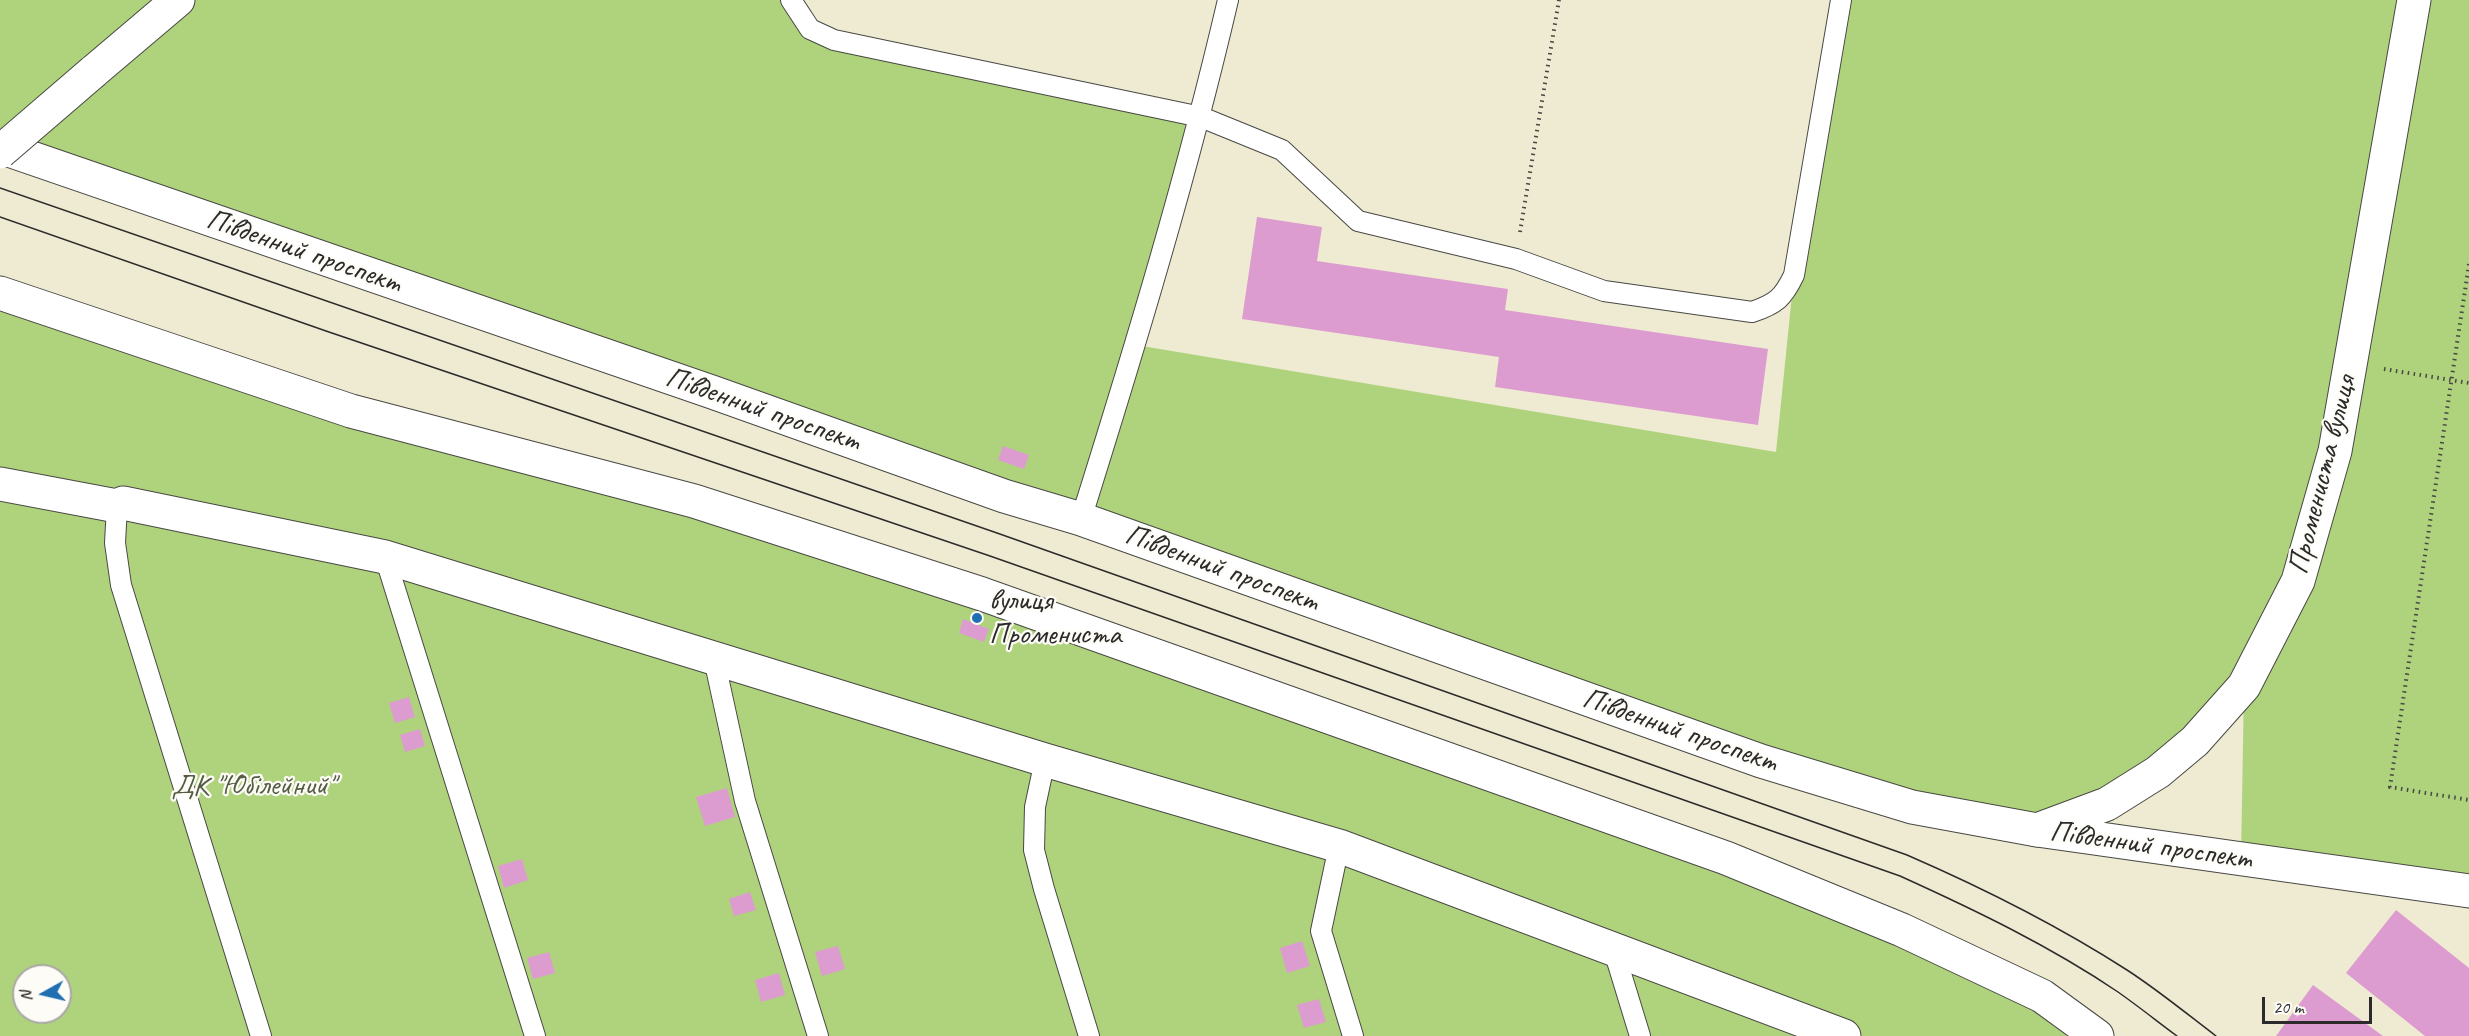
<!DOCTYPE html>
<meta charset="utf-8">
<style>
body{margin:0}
#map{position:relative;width:2469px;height:1036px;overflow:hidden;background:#efebd2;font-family:Caveat,sans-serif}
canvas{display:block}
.north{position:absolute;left:12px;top:964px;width:60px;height:60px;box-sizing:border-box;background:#fdfcf7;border:2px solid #a9a8a5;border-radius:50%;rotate:262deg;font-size:16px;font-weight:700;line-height:24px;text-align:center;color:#2b2b2b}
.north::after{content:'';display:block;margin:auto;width:21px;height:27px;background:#1f6fb2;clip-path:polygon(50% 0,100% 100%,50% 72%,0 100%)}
.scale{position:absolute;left:2262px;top:997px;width:110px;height:27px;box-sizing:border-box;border:3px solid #2b2b2b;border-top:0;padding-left:8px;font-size:18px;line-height:21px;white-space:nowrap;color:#2b2b2b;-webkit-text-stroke:4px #fdfcf7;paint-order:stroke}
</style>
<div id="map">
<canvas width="2469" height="1036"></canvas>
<div class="north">N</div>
<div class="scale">20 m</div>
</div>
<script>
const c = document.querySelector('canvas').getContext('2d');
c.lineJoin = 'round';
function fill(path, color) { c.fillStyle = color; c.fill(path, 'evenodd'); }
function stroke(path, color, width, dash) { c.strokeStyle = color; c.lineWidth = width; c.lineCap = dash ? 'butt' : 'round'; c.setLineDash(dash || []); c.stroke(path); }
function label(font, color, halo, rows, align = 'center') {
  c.font = font + ' Caveat,sans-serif'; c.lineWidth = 4.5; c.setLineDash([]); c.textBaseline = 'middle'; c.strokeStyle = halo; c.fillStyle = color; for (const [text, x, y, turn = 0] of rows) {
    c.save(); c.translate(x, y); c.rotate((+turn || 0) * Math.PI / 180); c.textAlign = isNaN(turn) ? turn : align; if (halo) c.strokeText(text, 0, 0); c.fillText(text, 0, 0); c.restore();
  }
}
fill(new Path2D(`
 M0 0H791L810 29 1201 117 1136 345 1776 452 1794 275 1841 0H2469V891L2241 858 2244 687 2195 741 2037 830 1912 807 0 143Z
 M0 293 694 501 1726 858 2097 1036H0ZM24 976H60V1012H24Z`), '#afd37c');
fill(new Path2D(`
 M1257 217 1322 227 1317 261 1508 289 1505 310 1768 349 1758 425 1495 387 1499 357 1242 319Z
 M1003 446 1029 455 1024 469 998 460Z
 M963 619 989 629 984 642 959 633Z
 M409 697 415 717 395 723 389 703Z
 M420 729 425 746 405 752 400 735Z
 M727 788 735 817 705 826 696 797Z
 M522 859 528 880 504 888 498 866Z
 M750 892 756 910 734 916 729 899Z
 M2396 910 2469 968V1036H2425L2346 973Z
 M1302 941 1310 966 1287 973 1280 948Z
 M838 946 845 969 822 976 815 952Z
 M549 952 555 973 533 979 527 958Z
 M779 973 785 995 761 1002 755 980Z
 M2313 985 2383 1036H2276Z
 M1319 999 1326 1022 1304 1028 1297 1005Z`), '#dc9ccf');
const lane = new Path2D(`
 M791 0 810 29 834 40 1201 117 1282 150 1358 221 1516 259 1604 291 1752 312C1776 304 1783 298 1794 275L1841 0
 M123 503 117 506 115 543 121 585 261 1036
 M1081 519C1135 347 1187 176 1228 0
 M385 557 535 1036
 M714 659 745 801 818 1036
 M1045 760 1035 807 1034 850 1044 889 1089 1036
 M1339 846 1321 931 1353 1036
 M1614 951 1640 1036`);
const street = new Path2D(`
 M0 484 117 506
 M123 503 385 557 1045 760 1339 846 1844 1036
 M2037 830 2107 804 2158 772 2195 741 2244 686 2298 581 2335 451 2414 0`);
const secondary = new Path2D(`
 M0 147 712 392 1004 496 1081 519 1761 761 1912 807 2037 830 2469 891
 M0 293 351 411 694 501 982 594 1726 858 1902 930 2042 996 2097 1036`);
const primary = new Path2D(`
 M93 72 178 0`);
stroke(lane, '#484844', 22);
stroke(street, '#484844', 35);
stroke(secondary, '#484844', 35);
stroke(primary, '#484844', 35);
stroke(new Path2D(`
 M1520 232 1559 0
 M2469 264 2390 787 2469 800
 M2384 369 2469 383`), '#484844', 4, [1.5, 4.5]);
stroke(lane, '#fff', 20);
stroke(street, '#fff', 33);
stroke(secondary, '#fff', 33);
stroke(primary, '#fff', 33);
stroke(new Path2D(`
 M0 188 997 533 1907 855C1983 888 2057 925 2127 970 2158 990 2187 1014 2216 1036
 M0 217 326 331 990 556 1900 876C1975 910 2050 946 2118 992 2138 1006 2158 1022 2177 1036`), '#2b2b2b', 1.5);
const primaryBridge = new Path2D(`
 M0 152 93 72`);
stroke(primaryBridge, '#484844', 35, []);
stroke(primaryBridge, '#fff', 33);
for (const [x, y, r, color] of [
 [977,618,6,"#1f6fb2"]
]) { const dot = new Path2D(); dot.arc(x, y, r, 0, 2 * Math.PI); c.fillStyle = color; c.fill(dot); stroke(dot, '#fdfcf7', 2); }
label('30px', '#2b2b2b', '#fdfcf7', [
 ["Південний проспект",304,252,19],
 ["Південний проспект",763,410,19],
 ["Промениста вулиця",2323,475,-76],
 ["Південний проспект",1222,569,20],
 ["Південний проспект",1680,731,19],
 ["Південний проспект",2151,846,8]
]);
label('30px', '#2b2b2b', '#fdfcf7', [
 ["вулиця",989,601],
 ["Промениста",989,635]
], 'left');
label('30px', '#535d43', '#fdfcf7', [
 ["ДК \"Юбілейний\"",253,786]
]);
</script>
